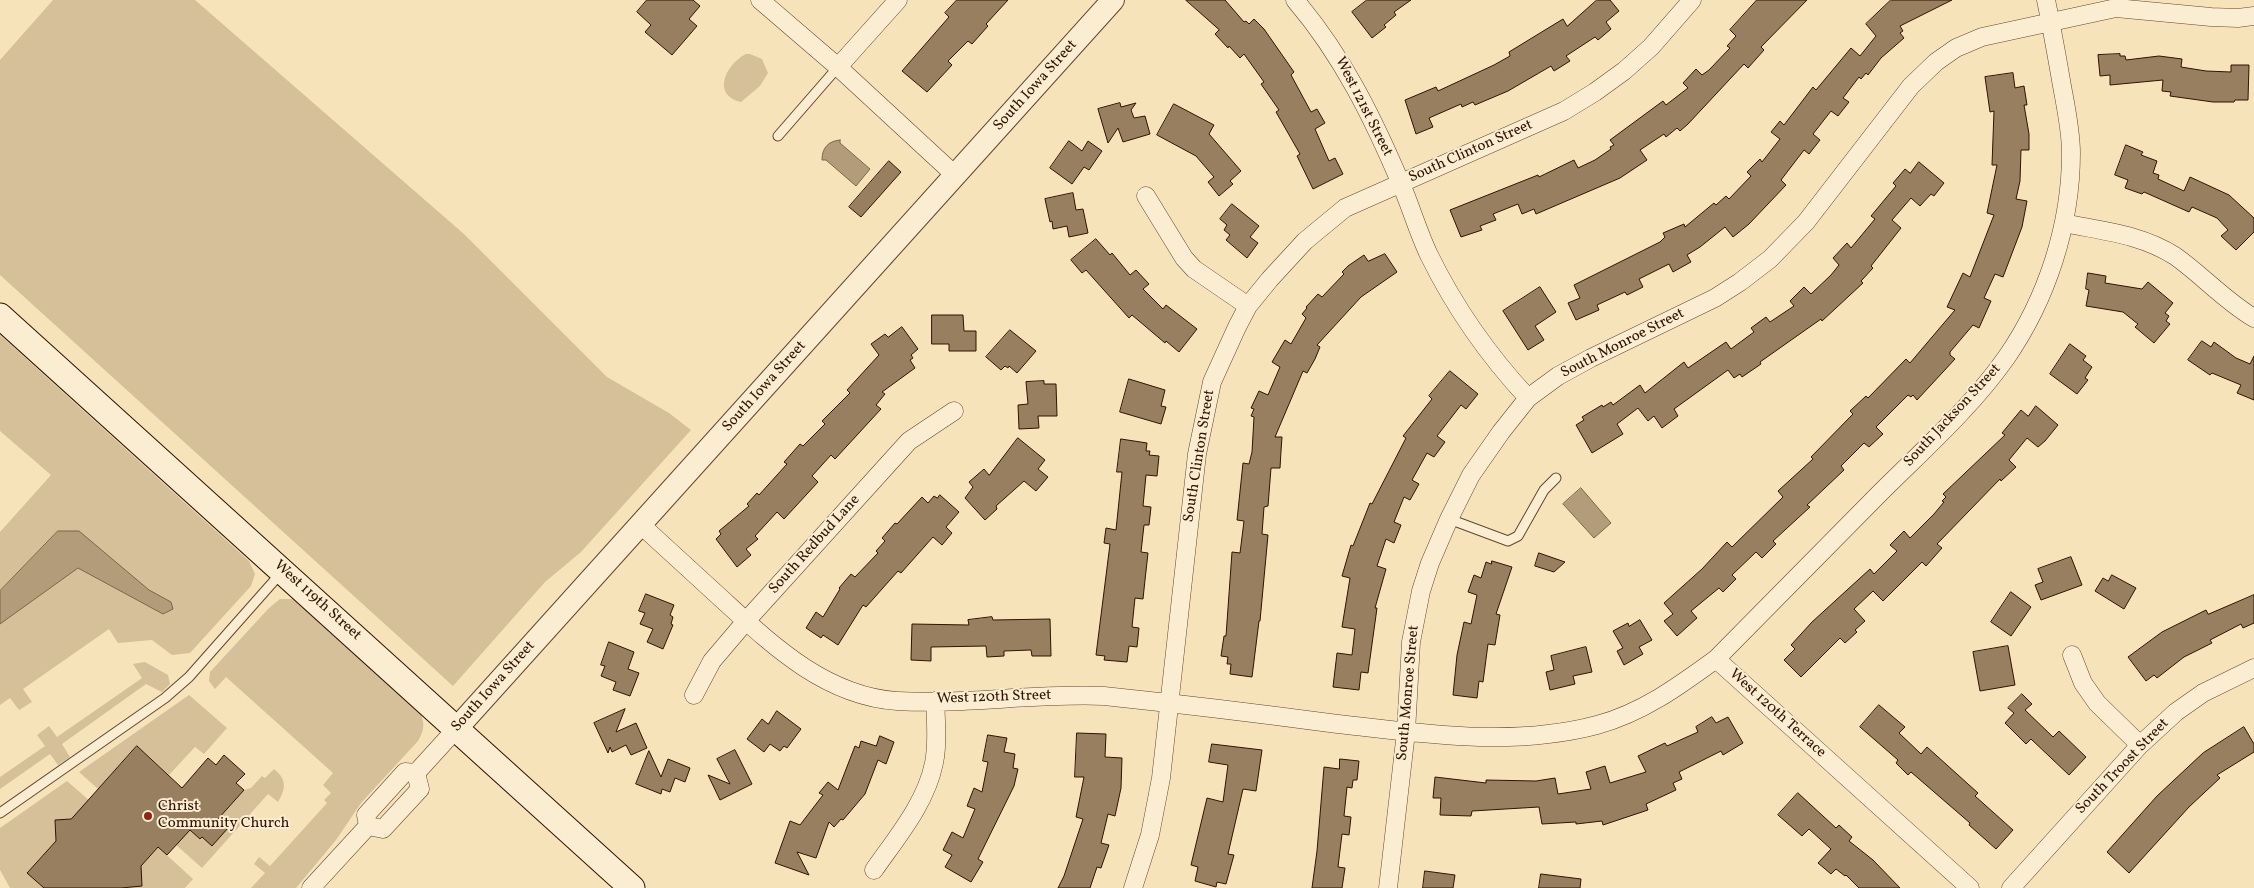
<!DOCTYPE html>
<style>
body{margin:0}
canvas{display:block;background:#f7e3b9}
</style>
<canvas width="2254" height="888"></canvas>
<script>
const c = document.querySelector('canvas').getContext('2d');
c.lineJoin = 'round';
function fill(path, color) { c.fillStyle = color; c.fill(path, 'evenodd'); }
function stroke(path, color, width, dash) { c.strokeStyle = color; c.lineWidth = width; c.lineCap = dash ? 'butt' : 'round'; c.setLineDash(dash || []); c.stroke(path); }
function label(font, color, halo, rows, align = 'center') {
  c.font = font + ' Vollkorn,serif'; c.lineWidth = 4; c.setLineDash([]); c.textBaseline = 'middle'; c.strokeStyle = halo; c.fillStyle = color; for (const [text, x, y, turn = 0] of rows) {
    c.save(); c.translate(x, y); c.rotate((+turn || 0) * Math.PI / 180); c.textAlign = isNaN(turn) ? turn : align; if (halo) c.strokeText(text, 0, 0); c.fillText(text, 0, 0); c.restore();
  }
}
fill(new Path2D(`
 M53 0H195L464 234 607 377 669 413 691 430 581 552 545 582 453 686 0 275V60Z
 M746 54H750L762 59 768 73 760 86 741 102C711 95 726 64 746 54Z
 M0 335 249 561 255 574 251 586 190 653 172 655 152 640 118 643 109 629 23 689 32 702 19 710 10 698 0 705V532L51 475 0 431Z
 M280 599H292L302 606 419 710C425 723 425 729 418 741L361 803 336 840 296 888H251L265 873 254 864 259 857 270 866 327 803 324 800 331 793 323 785 333 773 226 677 215 689 209 681 210 672 269 608Z
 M145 662 168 675 170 684 162 692 146 684 62 744 70 757 58 765 50 754 0 789V777L45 746 37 735 49 726 57 737 142 678 133 664Z
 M189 695 227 728 204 754 195 747 169 775 137 746 98 789 79 772Z
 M274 769C287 779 286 789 278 802L268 794 202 868 167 837 181 822 200 839 244 790 251 788 262 776 265 778Z
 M67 781 91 802 76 819 55 820 56 841 27 872 44 888H10L0 870V828Z
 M158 847 193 879 185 888H121Z`), '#d5c09a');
const water = new Path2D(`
 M840 140V143L870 169 856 186 826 160H822C822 148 828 141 840 140Z
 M1581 488 1611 523 1594 538 1563 504Z
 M58 531H79L149 590 171 602 173 609 163 614 78 568 0 624V591Z`);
fill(water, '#b39c7a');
stroke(water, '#7f6549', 1);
const building = new Path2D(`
 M647 0H693L700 6 689 19 697 26 672 55 645 32 651 25 637 12Z
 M957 0H1008L986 24 988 26 972 44 968 41 948 61 952 65 927 92 902 71 949 17 945 13Z
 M1186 0H1225L1244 22 1246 21 1249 24 1254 19 1264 29 1294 72 1291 75 1311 112 1317 109 1325 123 1315 129 1329 161 1335 158 1343 174 1313 189 1297 156 1300 154 1276 112 1279 110 1261 84 1264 82 1244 54 1240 58 1229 46 1228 48 1215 34 1219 30Z
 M1367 0H1411L1394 12 1396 15 1384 25 1386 27 1372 38 1352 12Z
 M1597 0H1610L1619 11 1606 22 1611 29 1598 40 1595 37 1566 56 1570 61 1554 71 1551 66 1508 91 1475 105 1473 102 1462 107 1461 104 1429 118 1433 127 1416 134 1405 100 1436 87 1438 91 1494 65 1510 56 1509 52 1563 19 1567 26Z
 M1757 0H1807L1761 47 1764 50 1748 68 1744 64 1688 124 1680 131 1677 128 1666 137 1664 134 1640 150 1647 160 1620 178 1536 214 1534 209 1522 214 1518 204 1493 214 1496 220 1480 226 1482 230 1461 237 1450 210 1538 175 1539 177 1574 160 1578 168 1595 160 1611 149 1610 147 1614 145 1610 140 1663 101 1666 105 1688 88 1683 83 1696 69 1702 75 1709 70 1730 48 1727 46 1736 36 1730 30Z
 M1891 0H1952L1900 26 1903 31 1900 33 1904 38 1881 58 1868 75 1866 73 1861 79 1859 77 1843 98 1849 102 1838 116 1831 111 1813 134 1820 140 1809 154 1804 150 1781 180 1786 185 1749 224 1733 237 1725 227 1700 247 1687 255 1691 262 1689 263 1673 272 1669 264 1639 279 1643 287 1627 295 1625 292 1597 305 1599 310 1576 320 1568 303 1580 298 1574 285 1660 242 1665 237 1663 233 1684 224 1685 227 1714 203 1716 205 1726 196 1729 199 1751 176 1747 172 1760 159 1762 162 1780 139 1771 132 1780 121 1784 125 1813 87 1816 90 1851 48 1860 56 1876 36 1866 24Z
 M2120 54V56H2125L2126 60 2159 56 2182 59 2181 67 2206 71 2231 72V65H2249L2248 100H2235L2234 102H2213L2170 96 2171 92 2162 91 2163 80 2110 85V75L2100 76 2098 55Z
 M2013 73 2015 88 2024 86 2027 105H2024L2029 134V150H2021L2020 181 2016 199 2027 201 2022 227 2003 277 1995 274 1984 298 1991 301 1979 328 1973 325 1950 352V355L1955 359 1917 400 1913 395 1911 397 1908 395 1876 427 1883 434 1869 447 1864 443 1841 466 1844 470 1807 505 1810 507 1773 541 1776 544 1762 558 1756 552 1732 575 1736 579 1723 592 1719 588 1691 611 1697 618 1677 636 1664 621 1673 614 1664 603 1702 569 1727 542 1732 547 1783 497 1778 491 1813 459 1811 457 1853 414 1850 411 1866 396 1868 398 1906 359 1910 363 1955 310 1947 307 1963 273 1970 277 1994 215 1987 213 1997 165H1992L1994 111 1990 112 1985 77Z
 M1120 103 1121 107 1136 103 1131 110 1134 118 1145 116 1150 134 1123 142 1118 128 1108 143 1098 109Z
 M1174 104 1214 125 1209 134 1241 171 1230 181 1233 184 1219 196 1208 182 1214 177 1196 156 1157 135Z
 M1069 141 1082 151 1088 141 1102 151 1089 170 1084 167 1072 184 1050 168Z
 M2126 145 2143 152 2141 155 2157 161 2153 173 2159 175 2158 179 2184 191 2190 177 2229 195 2254 218V232L2236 250 2221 236 2228 230 2217 218 2192 207 2189 212 2144 192 2142 194 2125 188 2128 180 2115 175Z
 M889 161 901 172 861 217 849 207Z
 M1919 162 1944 183 1934 196 1931 194 1920 206 1911 198 1892 220 1901 228 1871 266 1873 268 1861 281 1863 283 1822 321 1821 319 1760 362 1761 364 1742 377 1740 374 1734 378 1728 370 1674 409 1678 416 1662 428 1654 416 1648 421 1638 408 1617 424 1623 434 1592 453 1576 425 1584 420 1582 417 1602 405 1603 407 1611 402 1613 405 1640 385 1645 393 1684 362 1688 368 1726 342 1731 349 1754 332 1751 328 1766 317 1770 322 1794 306 1790 301 1804 287 1811 294 1831 275 1839 265 1833 258 1847 243 1851 248 1875 219 1871 216 1896 186 1893 183 1905 169 1910 173Z
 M1073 193 1076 210 1083 209 1088 233 1069 237 1067 226 1053 229 1052 221 1050 222 1045 199Z
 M1232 204 1259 226 1250 237 1258 243 1247 258 1226 240 1230 235 1224 230 1227 225 1220 219Z
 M1096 239 1110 255 1112 253 1130 275 1136 270 1149 284 1143 289 1163 309 1166 305 1197 329 1179 352 1166 341 1165 343 1132 315 1129 318 1086 270 1082 273 1071 260Z
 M1385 254 1397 272 1361 297 1317 345 1320 347 1315 359 1307 373 1303 371 1275 437H1282L1281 451 1280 468H1271L1268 506 1264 507 1262 534 1268 535 1260 621H1259L1252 677 1230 674 1231 664H1227L1228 657 1221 656 1224 636H1226L1232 552 1240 553 1244 521 1237 520 1243 463 1249 464 1252 452 1254 417 1251 416 1254 409 1251 408 1259 391 1268 395 1280 367 1272 362 1285 340 1291 344 1306 318 1302 314 1307 308 1306 307 1318 294 1322 297 1344 274 1342 272 1348 266 1364 255 1368 261Z
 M2088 273 2106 276 2105 283 2142 289 2148 282 2173 303 2165 313 2169 316 2166 321 2170 324 2154 343 2135 327 2138 324 2123 312 2086 306 2089 290 2086 289Z
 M1540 287 1556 312 1535 326 1544 340 1528 350 1503 311Z
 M932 315H963L964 331H976V351H949V344H932Z
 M902 327 918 349 911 355 913 358 910 360 915 368 882 392 885 394 876 405 881 409 835 459 831 455 812 476 818 482 784 519 777 512 755 536 758 539 746 549 751 555 737 567 716 539 721 534 719 531 749 506 747 504 757 493 759 495 787 464 784 462 800 444 803 446 825 424 822 421 850 393 847 390 879 355 871 344 885 334 888 337Z
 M1010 330 1036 351 1017 373 1009 366 1008 368 1005 366 1001 370 986 357Z
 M2202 341 2211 347 2214 342 2236 358 2250 364 2254 356V400L2237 393 2241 385 2212 373 2210 375 2188 360Z
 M2070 344 2086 356 2083 360 2092 367 2085 378 2088 380 2077 394 2050 374Z
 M1450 371 1478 394 1466 409 1461 405 1437 436 1445 442 1434 457 1427 453 1412 480 1419 484 1410 500 1404 497 1394 522 1401 525 1394 543 1386 539 1377 566 1386 569 1375 608H1377L1368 673 1361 672 1359 690 1333 687 1337 653 1352 655 1355 629 1342 627 1350 578 1342 576 1351 545 1353 546 1370 503 1372 504 1406 438 1403 436 1432 399 1429 396Z
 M1129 379 1165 390 1161 406 1166 407 1161 424 1120 412Z
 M1044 381V384H1056L1057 416H1038L1039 428 1019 429 1018 405 1028 404 1026 382Z
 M2036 406 2058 425 2045 441 2038 447 2027 438 2009 460 2016 467 2001 481 2000 479 1937 544 1942 548 1926 566 1922 562 1883 601 1873 591 1854 609 1865 621 1855 630 1857 632 1845 643 1840 638 1801 677 1784 660 1795 649 1791 645 1812 622 1870 569 1874 574 1897 551 1890 545 1904 531 1910 538 1934 514 1944 502 1942 501 1946 497 1943 494 2005 435 2002 433 2021 410 2028 416Z
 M1018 438 1045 460 1038 469 1048 477 1036 491 1024 481 996 506 997 509 985 520 965 498 973 487 969 482 984 469 989 475Z
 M1121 439 1147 443 1146 451H1150L1149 455 1159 456 1157 476 1146 475 1143 506 1151 507 1149 525H1144L1141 552 1148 553 1145 580 1143 599 1135 598 1132 627 1139 628 1137 647 1129 646 1127 662 1104 660 1105 656 1096 655 1110 544 1104 543 1106 528 1116 530 1122 472H1117Z
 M940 495 959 512 946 527 952 533 942 545 933 537 901 573 898 571 866 607 863 605 838 645 823 635 821 638 806 628 816 612 823 617 840 589 839 588 851 574 855 577 878 553 876 551 885 541 882 538 895 523 897 524 922 497 928 503 934 496 937 498Z
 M1539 553 1565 562 1554 572 1535 566Z
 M2071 557 2082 585 2041 600 2035 585 2043 582 2038 569Z
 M1492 561 1512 567 1496 614 1500 615 1495 645 1488 644 1483 682 1479 681 1477 698 1453 695 1457 655 1464 622 1471 624 1477 595 1468 592 1474 575 1481 578 1486 562 1491 564Z
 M2112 575 2136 588 2124 609 2095 591 2103 578 2108 581Z
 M2011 592 2031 607 2011 636 1991 622Z
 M646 594 674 605 670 615 673 617 671 624 673 625 663 649 647 642 653 629 640 624 645 613 639 611Z
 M2254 595V623L2243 628 2241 624 2210 640 2212 643 2184 657 2157 678 2154 675 2146 681 2128 657 2162 632 2206 610 2208 614Z
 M992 617 993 620 1050 619 1051 656H1032L1031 650 1004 651V656L987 657 986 646 931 647V661L911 660 912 624 969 625 968 620Z
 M1640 620 1652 640 1639 647 1643 654 1624 665 1617 651 1623 648 1613 631 1628 623 1629 626Z
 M609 642 634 652 628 669 639 673 630 696 613 690 616 682 601 676 605 666 601 665Z
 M2008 646 2015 685 1980 691 1973 652Z
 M1586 647 1592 672 1573 676 1575 684 1550 690 1546 672 1554 670 1551 656Z
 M2022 694 2032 704 2025 710 2053 737 2059 731 2086 757 2069 775 2031 739 2026 744 2005 723 2014 713 2008 708Z
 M1879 705 1905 727 1899 733 1921 754 1927 747 1978 793 1975 796 2013 830 1996 849 1969 825 1970 823 1911 772 1908 775 1896 763 1898 760 1860 727Z
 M625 709 616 732 636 723 647 748 631 755 626 745 612 752 610 747 608 753 594 723Z
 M777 711 801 729 787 748 784 746 780 751 770 744 764 752 747 739 762 719 768 724Z
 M1712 717 1716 723 1728 717 1743 743 1723 755 1721 751 1679 772 1682 779 1673 783 1676 790 1646 804 1648 810 1603 825 1602 821 1576 824V822L1542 824 1539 807 1472 811 1471 816 1440 815 1441 798H1433L1435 777 1486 783V780L1536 781 1555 778 1558 794 1591 789 1586 772 1605 766 1610 783 1646 772 1638 756 1665 743 1667 746 1698 732 1696 727Z
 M2244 727 2254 744V752L2217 775 2220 778 2189 807 2129 873 2107 852 2157 796 2203 753Z
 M1077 733 1106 734 1105 757 1122 758 1121 788 1115 816 1108 814 1101 843 1109 845 1101 868 1097 867 1090 888H1058L1064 876 1083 819 1076 817 1084 777H1075Z
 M988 735 1007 738 1004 752 1015 754 1013 768 1018 769 1014 786 978 859 983 862 971 882 945 867 952 855 943 850 952 832 963 838 975 809 967 806 974 788 982 792 988 762 983 761Z
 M880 736 894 742 886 764 878 760 865 794 843 820 841 819 834 827 829 822 816 858 797 852 809 875 775 863 790 821 800 825 823 795 819 793 828 782 838 790 855 746 859 748 861 741 876 746Z
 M1212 744 1262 750 1256 791 1243 789 1228 854 1234 855 1226 884 1217 882 1216 887 1195 881 1198 867 1191 865 1207 798 1223 802 1228 765 1209 762Z
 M137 746 182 788 208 758 216 765 224 755 245 774 236 783 244 790 218 819 228 828 212 846 202 837 200 839 190 830 167 855 158 847 141 866 142 886 121 888H44L27 873 56 841 55 820 71 819Z
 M735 750 752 784 720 800 708 775 730 784 717 759Z
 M649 751 661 777 668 759 690 768 685 782 675 778 670 792 662 789 661 794 636 784Z
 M1340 759 1359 761 1357 780H1353L1352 788 1347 787 1344 816 1351 817 1349 835 1342 834 1338 867 1345 868 1342 888H1312L1317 851 1324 767 1339 769Z
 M1798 793 1836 828 1839 825 1852 837 1849 841 1873 860 1900 888H1859L1846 875 1845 876 1836 869 1831 874 1818 863 1831 849 1809 829 1802 836 1778 815Z
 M1425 871 1455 875 1453 888H1423Z
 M1541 874 1581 879 1580 888H1539Z`);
fill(building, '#977f60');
stroke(building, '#301300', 1);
const service = new Path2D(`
 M778 136 838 67
 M1449 519 1508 541 1518 536 1544 490 1556 478
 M0 813 165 698 189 677 281 573`);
const minor = new Path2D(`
 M760 0 838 67 956 176
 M1295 0C1342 55 1373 118 1401 184 1411 207 1418 232 1429 255 1456 310 1487 354 1528 398
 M838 67 898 0
 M1146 196 1184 258 1194 269 1248 306
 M2064 223C2102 231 2141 234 2175 256 2202 275 2225 301 2254 318
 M640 524C668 550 696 575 724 601 773 646 826 696 897 701 966 705 1035 693 1104 696 1180 704 1255 713 1330 723 1419 733 1510 748 1597 725 1642 713 1679 686 1716 659 1770 605 1824 550 1878 495 1922 451 1970 409 2006 358 2047 299 2071 225 2071 153 2071 131 2066 108 2062 86 2057 57 2052 29 2046 0
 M2072 655 2083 683 2097 703 2140 745
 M1716 659 1970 888
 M694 695 712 661 746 621 909 441 954 411
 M416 773 457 728
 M368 826 383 829 420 789 416 773
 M368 826 366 815 405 772 416 773
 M874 870C897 837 926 803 934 763 938 743 936 721 935 701
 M311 888 368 826
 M1133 888 1150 835 1161 778 1197 454 1212 382 1237 327 1248 306 1270 279 1305 241 1345 208 1564 111 1595 92 1624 71 1651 47 1692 0
 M1388 888 1406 732 1411 642 1421 591 1430 563 1449 519 1471 475 1501 432 1528 398 1558 376 1591 358 1715 298 1740 282 1770 259 1806 222 1911 86 1936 62 1956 48 1982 37 2116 8 2211 17 2238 18 2254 16
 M2011 888 2140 745 2176 712 2203 693 2254 668`);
const tertiary = new Path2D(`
 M457 728 1113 0`);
const secondary = new Path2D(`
 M0 316 632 888`);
stroke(service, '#62472e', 11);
stroke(minor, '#62472e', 19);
stroke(tertiary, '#62472e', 24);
stroke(secondary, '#301300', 27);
stroke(service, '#faedd2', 9);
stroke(minor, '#faedd2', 18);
stroke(tertiary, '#faedd2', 22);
stroke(secondary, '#faedd2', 25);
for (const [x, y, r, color] of [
 [148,816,5,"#8f2418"]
]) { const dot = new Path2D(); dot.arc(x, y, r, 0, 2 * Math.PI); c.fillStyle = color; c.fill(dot); stroke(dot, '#faedd2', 2); }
label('15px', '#301300', '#faedd2', [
 ["South Iowa Street",1036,86,-48],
 ["West 121st Street",1363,107,63],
 ["South Clinton Street",1471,152,-24],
 ["South Monroe Street",1623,344,-27],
 ["South Iowa Street",765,387,-48],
 ["South Jackson Street",1953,416,-47],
 ["South Clinton Street",1200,456,-81],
 ["South Redbud Lane",815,545,-48],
 ["West 119th Street",317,601,42],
 ["South Iowa Street",494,687,-48],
 ["South Monroe Street",1409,693,-85],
 ["West 120th Street",994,698,-2],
 ["West 120th Terrace",1777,714,42],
 ["South Troost Street",2123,767,-46]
]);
label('15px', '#301300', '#faedd2', [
 ["Christ",158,807],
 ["Community Church",158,824]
], 'left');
</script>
